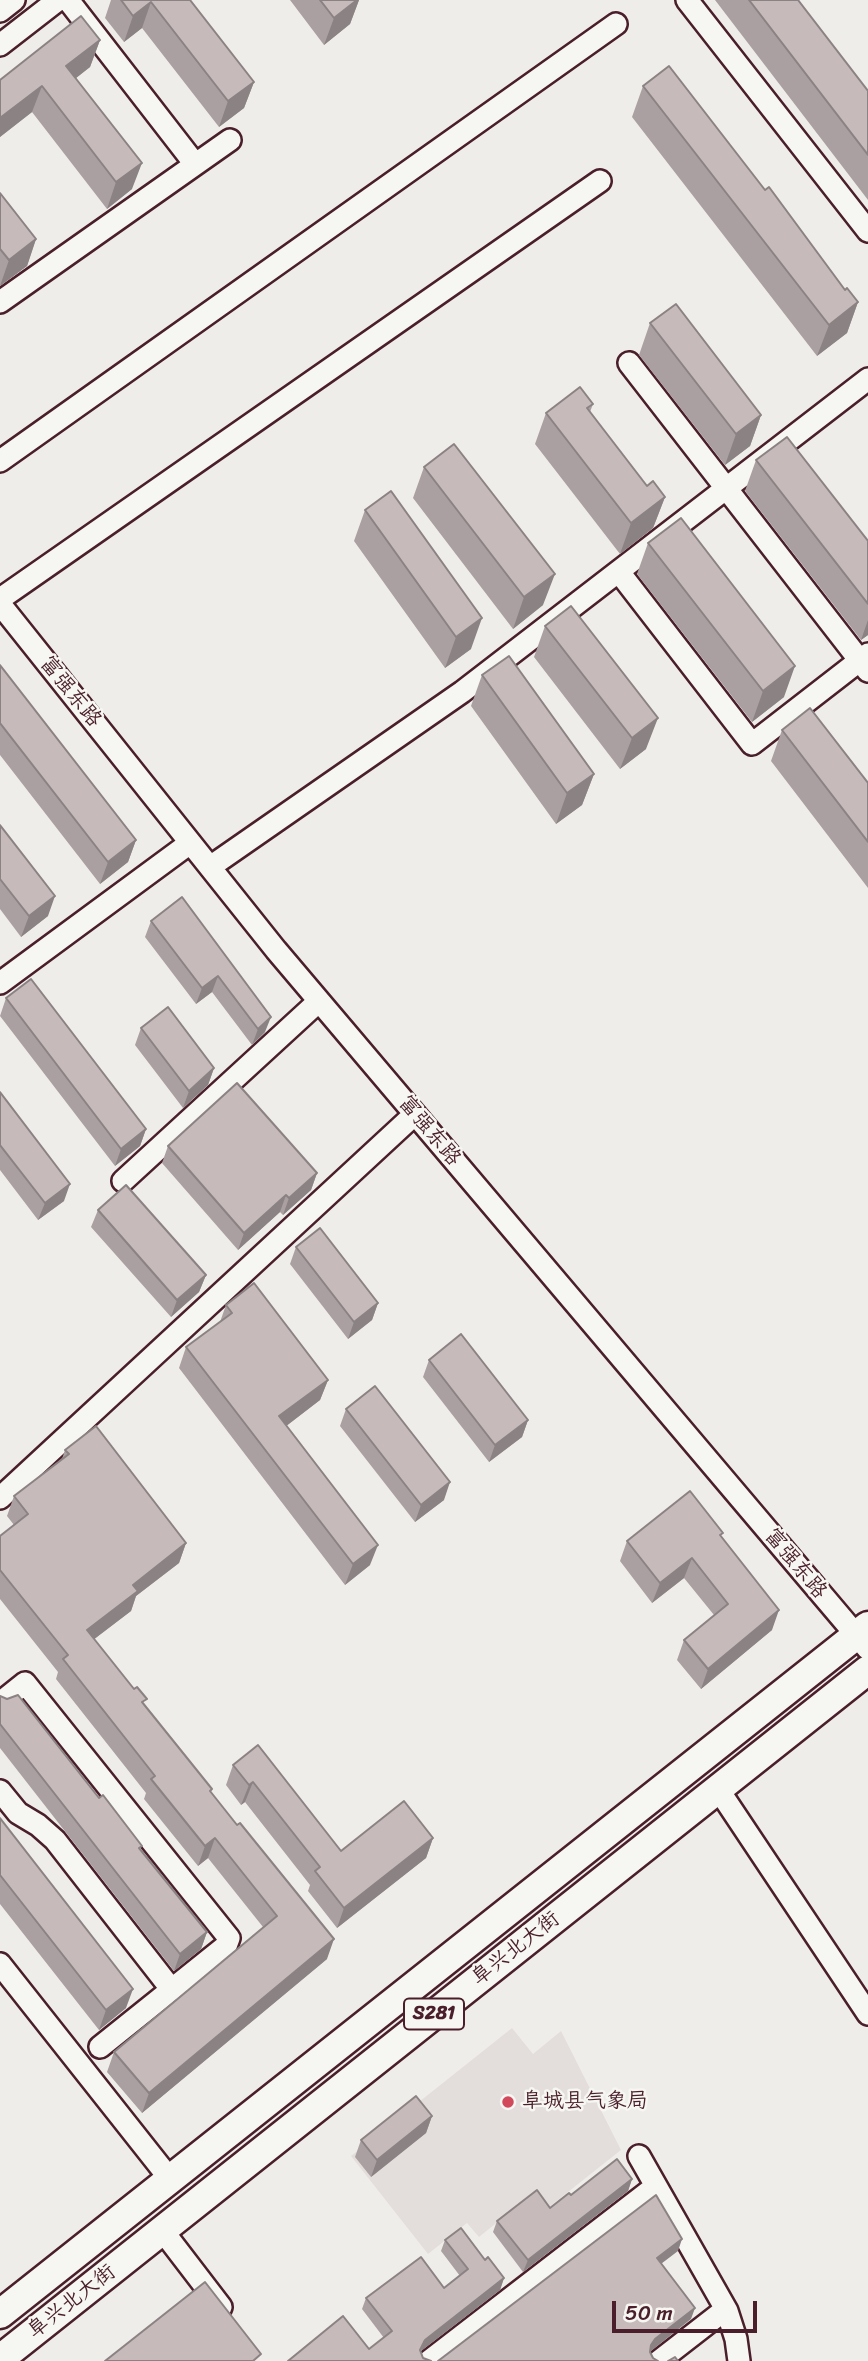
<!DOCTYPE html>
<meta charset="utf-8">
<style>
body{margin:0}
#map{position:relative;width:868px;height:2361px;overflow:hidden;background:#efedea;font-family:Sriracha,sans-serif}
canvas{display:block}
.scale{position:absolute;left:612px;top:2301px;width:145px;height:32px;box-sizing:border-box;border:4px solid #4a1f2b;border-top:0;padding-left:9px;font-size:21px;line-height:24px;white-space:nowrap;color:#4a1f2b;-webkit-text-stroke:5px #f6f6f2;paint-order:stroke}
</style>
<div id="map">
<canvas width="868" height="2361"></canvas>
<div class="scale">50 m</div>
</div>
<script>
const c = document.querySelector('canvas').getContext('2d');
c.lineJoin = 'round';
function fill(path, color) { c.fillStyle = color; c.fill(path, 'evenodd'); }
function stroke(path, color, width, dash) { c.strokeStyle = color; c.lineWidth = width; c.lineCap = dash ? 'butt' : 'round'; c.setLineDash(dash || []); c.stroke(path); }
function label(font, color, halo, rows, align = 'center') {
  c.font = font + ' Sriracha,"LXGW WenKai TC",sans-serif'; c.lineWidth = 5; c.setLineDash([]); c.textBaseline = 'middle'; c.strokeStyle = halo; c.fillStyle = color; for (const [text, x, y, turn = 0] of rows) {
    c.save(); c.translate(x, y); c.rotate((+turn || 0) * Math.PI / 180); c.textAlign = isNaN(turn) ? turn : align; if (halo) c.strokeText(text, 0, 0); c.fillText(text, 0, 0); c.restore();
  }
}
fill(new Path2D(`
 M512 2028 533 2054 561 2031 621 2150 544 2211 531 2195 479 2237 467 2223 428 2254 351 2156Z`), '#e3dedc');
const minor = new Path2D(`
 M68 0 195 164
 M687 0 868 231
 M0 11 14 0
 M0 45 58 0
 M0 302 230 140
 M629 363 868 671
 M0 461 616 24
 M619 572 752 744 868 654
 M0 599 600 181
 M0 604 276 950 868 1649
 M210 867 462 692 868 379
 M0 983 190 843
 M123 1181 319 1001
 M0 1498 415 1114
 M0 1703 25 1683 229 1938 226 1946 100 2047
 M718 1789 868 2014
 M0 1791 18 1813 38 1825 55 1840 172 1990
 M0 1964 170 2179
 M639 2156 727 2311 736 2339 739 2361
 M162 2230 221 2307
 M429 2361 656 2186
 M659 2361 726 2309`);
const major = new Path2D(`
 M0 2314 868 1626
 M0 2359 868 1670`);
stroke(minor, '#4a1f2b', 26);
stroke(major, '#4a1f2b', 33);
stroke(minor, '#f6f6f2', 21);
stroke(major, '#f6f6f2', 28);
fill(new Path2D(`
 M111 0H190L254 82 244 108 219 127 142 28 124 42 105 18Z
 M290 0H359L350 24 324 45Z
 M715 0H798L868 91V200Z
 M100 40 90 67 76 78 132 189 107 209 32 112 0 137V80Z
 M643 86 765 190 845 290 858 302 847 333 817 356 632 117Z
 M0 193 36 239 27 266 0 286Z
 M650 323 761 415 750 446 725 465 639 355Z
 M593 404 590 412 647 486 665 497 653 528 620 554 535 444 546 413Z
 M756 460 868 541V635L861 640 745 491Z
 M424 467 543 605 513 629 413 498Z
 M365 510 471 649 445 668 354 541Z
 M648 543 784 697 752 722 637 574Z
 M545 626 646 749 620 769 534 657Z
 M0 665 136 840 128 862 100 884 0 755Z
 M482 675 594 774 582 805 556 824 471 706Z
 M782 730 868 783V888L771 761Z
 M0 825 48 916 21 937 0 909Z
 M182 897 265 1032 252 1045 212 992 196 1004 145 937 151 921Z
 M6 998 146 1129 140 1146 115 1166 0 1016Z
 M141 1028 214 1068 208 1085 183 1108 135 1045Z
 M0 1092 64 1201 38 1220 0 1170Z
 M168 1146 317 1173 311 1190 283 1215 280 1212 238 1250 162 1163Z
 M98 1210 206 1275 199 1292 171 1317 91 1227Z
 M296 1247 378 1303 372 1320 348 1339 290 1264Z
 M226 1305 328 1380 320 1400 286 1426 370 1565 345 1585 179 1368 186 1347 220 1322Z
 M429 1360 528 1420 522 1437 489 1462 423 1377Z
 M346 1409 444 1500 415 1522 340 1426Z
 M65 1450 186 1543 179 1563 136 1596 131 1611 94 1639 211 1792 327 1959 142 2113 107 2072 114 2052 263 1927 208 1858 198 1866 144 1799 146 1793 56 1679 58 1672 0 1599V1536L14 1525 7 1516 14 1496 62 1459Z
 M722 1537 772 1630 701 1689 677 1660 684 1640 714 1615 684 1578 652 1603 620 1561 627 1541Z
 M0 1696 99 1798 207 1932 201 1949 174 1971 0 1748Z
 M233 1765 341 1851 433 1838 426 1858 337 1928 308 1891 310 1885 245 1802 241 1805 226 1785Z
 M0 1818 126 2008 99 2030 0 1904Z
 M432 2116 426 2133 371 2177 355 2157 361 2140Z
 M632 2179 628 2191 523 2272 493 2232 497 2221 550 2208 571 2195Z
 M445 2240 485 2260 504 2278 500 2290 421 2351 369 2349 384 2338 362 2309 366 2298 444 2288 460 2276 441 2251Z`), '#aaa0a1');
fill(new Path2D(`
 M357 0H359L350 24 324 45 334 18Z
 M151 2 142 28 124 42 133 16Z
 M100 40 90 67 57 93 66 66Z
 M254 82 244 108 219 127 228 101Z
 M42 86 32 112 0 137V118Z
 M142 163 132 189 107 209 116 182Z
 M36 239 27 266 0 286 9 260Z
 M858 302 847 333 817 356 829 325Z
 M761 415 750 446 725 465 736 434Z
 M665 497 653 528 620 554 631 523Z
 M555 574 543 605 513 629 524 597Z
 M482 618 471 649 445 668 456 637Z
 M868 620V635L861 640Z
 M795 666 784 697 752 722 763 691Z
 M658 718 646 749 620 769 632 738Z
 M594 774 582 805 556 824 567 793Z
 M136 840 128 862 100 884 108 862Z
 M55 896 48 916 21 937 29 916Z
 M218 976 212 992 196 1004 202 988Z
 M271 1017 265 1032 252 1045 258 1029Z
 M214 1068 208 1085 183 1108 189 1091Z
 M146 1129 140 1146 115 1166 121 1149Z
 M317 1173 311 1190 283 1215 289 1198Z
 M70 1184 64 1201 38 1220 45 1203Z
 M286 1195 280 1212 238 1250 244 1233Z
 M206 1275 199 1292 171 1317 177 1300Z
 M378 1303 372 1320 348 1339 354 1322Z
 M328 1380 320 1400 272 1437 279 1416Z
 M528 1420 522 1437 489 1462 495 1445Z
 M450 1482 444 1500 415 1522 421 1505Z
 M186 1543 179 1563 136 1596 131 1611 80 1650 87 1630 133 1585Z
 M378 1545 370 1565 345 1585 353 1564Z
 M692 1558 684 1578 652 1603 660 1583Z
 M779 1610 772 1630 701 1689 708 1669Z
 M253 1782 245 1802 241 1805 249 1785Z
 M215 1838 208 1858 198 1866 205 1846Z
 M433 1838 426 1858 337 1928 344 1908Z
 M207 1932 201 1949 174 1971 180 1954Z
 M334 1939 327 1959 142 2113 149 2093Z
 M133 1989 126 2008 99 2030 106 2010Z
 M432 2116 426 2133 371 2177 377 2160Z
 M632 2179 628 2191 523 2272 528 2260Z
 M682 2239 678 2251 653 2270 657 2258Z
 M504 2278 500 2290 421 2351 425 2340Z
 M695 2308 691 2319 651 2351V2345L655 2339Z`), '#8b8283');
const building = new Path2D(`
 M121 0H190L254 82 228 101 151 2 133 16Z
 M320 0H357L334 18Z
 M749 0H798L868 91V155Z
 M81 16 100 40 66 66 142 163 116 182 42 86 0 118V80Z
 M669 66 765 190 769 187 845 290 847 288 858 302 829 325 643 86Z
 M0 193 36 239 9 260 0 249Z
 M676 304 761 415 736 434 650 323Z
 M580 387 593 404 587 408 647 486 653 481 665 497 631 523 546 413Z
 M787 437 868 541V604L756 460Z
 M454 444 555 574 524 597 424 467Z
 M391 491 482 618 456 637 365 510Z
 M681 518 795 666 763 691 648 543Z
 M571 606 658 718 632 738 545 626Z
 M509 656 594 774 567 793 482 675Z
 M0 665 136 840 108 862 0 723Z
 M810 708 868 783V842L782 730Z
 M0 825 55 896 29 916 0 879Z
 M182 897 271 1017 258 1029 218 976 202 988 151 921Z
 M31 979 146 1129 121 1149 6 998Z
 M168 1007 214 1068 189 1091 141 1028Z
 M237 1083 317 1173 289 1198 286 1195 244 1233 168 1146Z
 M0 1092 70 1184 45 1203 0 1145Z
 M126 1185 206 1275 177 1300 98 1210Z
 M320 1228 378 1303 354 1322 296 1247Z
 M254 1283 328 1380 279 1416 378 1545 353 1564 186 1347 232 1313 226 1305Z
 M461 1334 528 1420 495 1445 429 1360Z
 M375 1386 450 1482 421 1505 346 1409Z
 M96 1426 186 1543 133 1585 138 1591 87 1630 134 1689 137 1687 147 1699 142 1702 212 1789 210 1791 237 1825 240 1823 334 1939 149 2093 114 2052 277 1916 215 1838 205 1846 151 1779 155 1776 63 1659 68 1655 0 1570V1536L28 1514 14 1496 69 1454 65 1450Z
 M690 1491 723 1533 720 1535 779 1610 708 1669 684 1640 728 1604 692 1558 660 1583 627 1541Z
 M18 1695 99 1798 103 1795 142 1846 139 1848 207 1932 180 1954 0 1724V1696L7 1699Z
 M258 1745 341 1851 404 1801 433 1838 344 1908 315 1871 320 1867 253 1782 249 1785 233 1765Z
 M0 1818 133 1989 106 2010 0 1875Z
 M416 2096 432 2116 377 2160 361 2140Z
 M617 2159 632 2179 528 2260 497 2221 537 2190 550 2208 569 2193 571 2195Z
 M656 2195 682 2239 657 2258 695 2308 655 2339 651 2345 650 2352 653 2358 658 2361H438Z
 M461 2228 485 2260 488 2257 504 2278 425 2340 420 2350 423 2358 431 2361H288L343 2316 369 2349 392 2331 366 2298 421 2257 444 2288 468 2269 445 2240Z
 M205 2282 261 2354 253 2361H105Z
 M675 2357 678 2361H668Z`);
fill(building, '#c6babb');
stroke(building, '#8b8283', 2);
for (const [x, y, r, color] of [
 [508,2102,7,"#d1495b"]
]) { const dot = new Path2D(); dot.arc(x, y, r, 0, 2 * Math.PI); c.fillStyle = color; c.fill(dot); stroke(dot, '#f6f6f2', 2.5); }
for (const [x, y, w] of [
 [434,2014,60]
]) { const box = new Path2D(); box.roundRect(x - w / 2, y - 15.5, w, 31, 5); c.fillStyle = '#f6f6f2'; c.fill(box); stroke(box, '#4a1f2b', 2); }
label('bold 19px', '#4a1f2b', null, [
 ["S281",434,2014]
]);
label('21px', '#4a1f2b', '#f6f6f2', [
 ["富强东路",70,692,51],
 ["富强东路",429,1131,50],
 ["富强东路",795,1564,50],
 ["阜兴北大街",516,1949,-38],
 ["阜兴北大街",72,2302,-38]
]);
label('21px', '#4a1f2b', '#f6f6f2', [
 ["阜城县气象局",522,2102]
], 'left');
</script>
